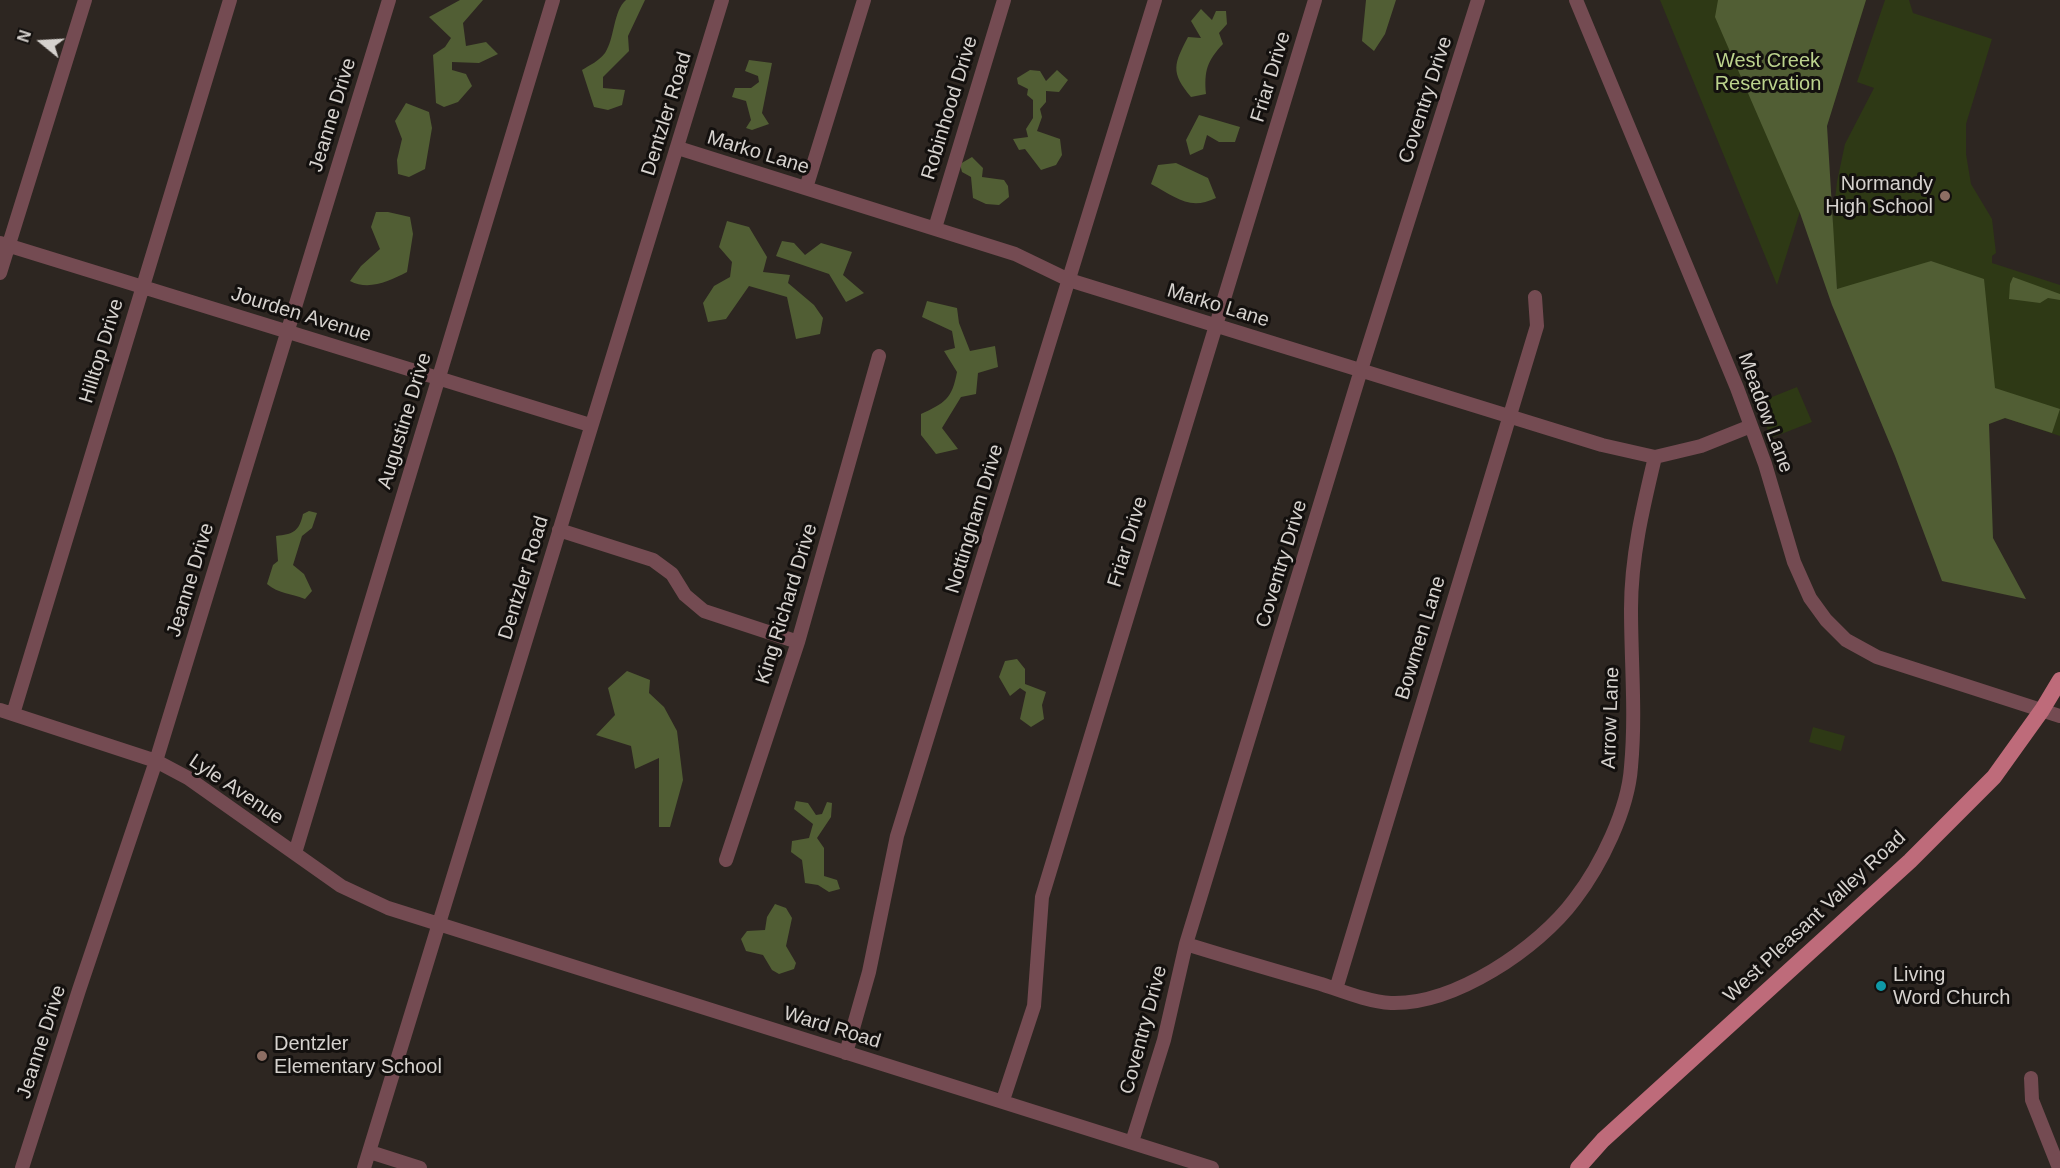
<!DOCTYPE html>
<style>
body{margin:0}
#map{position:relative;width:2060px;height:1168px;overflow:hidden;background:#2d2621;font-family:Helvetica,sans-serif}
canvas{display:block}
.north{position:absolute;left:12px;top:12px;width:60px;height:60px;-webkit-text-stroke:4px #13100e;paint-order:stroke;rotate:288deg;font-size:16px;font-weight:700;line-height:24px;text-align:center;color:#d6d2ce}
.north::after{content:'';display:block;margin:auto;width:21px;height:27px;background:#d6d2ce;clip-path:polygon(50% 0,100% 100%,50% 72%,0 100%)}
</style>
<div id="map">
<canvas width="2060" height="1168"></canvas>
<div class="north">N</div>
</div>
<script>
const c = document.querySelector('canvas').getContext('2d');
c.lineJoin = 'round';
function fill(path, color) { c.fillStyle = color; c.fill(path, 'evenodd'); }
function stroke(path, color, width, dash) { c.strokeStyle = color; c.lineWidth = width; c.lineCap = dash ? 'butt' : 'round'; c.setLineDash(dash || []); c.stroke(path); }
function label(font, color, halo, rows, align = 'center') {
  c.font = font + ' Helvetica,sans-serif'; c.lineWidth = 6; c.setLineDash([]); c.textBaseline = 'middle'; c.strokeStyle = halo; c.fillStyle = color; for (const [text, x, y, turn = 0] of rows) {
    c.save(); c.translate(x, y); c.rotate((+turn || 0) * Math.PI / 180); c.textAlign = isNaN(turn) ? turn : align; if (halo) c.strokeText(text, 0, 0); c.fillText(text, 0, 0); c.restore();
  }
}
fill(new Path2D(`
 M1660 0H1866L1777 285Z
 M1885 0H1909L1913 13 1992 39 1966 124V154L1971 184 1992 219 1996 253 1992 256V263L2060 285V436L2005 418 1895 456 1944 267 1931 261 1878 283 1837 289 1832 225 1837 182 1845 144 1874 88 1857 82Z
 M1797 387 1812 422 1771 438 1757 403Z
 M1813 727 1845 736 1841 751 1809 742Z`), '#2e3915');
fill(new Path2D(`
 M460 0H483L463 23 466 46 486 42 498 54 479 63 452 62V70L466 74 472 86 458 102 444 107 436 103 433 55 445 47 451 38 429 17Z
 M626 0H645L628 36 629 51 603 77V88L625 90 622 105 608 110 594 107 582 70C590 65 599 61 605 53 615 38 613 11 626 0Z
 M1366 0H1396L1385 34 1374 51 1362 41Z
 M1718 0H1866L1827 126 1837 289 1931 261 1984 279 1995 388 2060 409 2052 433 2005 418 1989 424 1993 538 2026 599 1942 581 1895 456 1832 305 1800 213 1715 17Z
 M1201 9 1212 20 1216 11H1226L1227 24 1219 33 1223 44C1207 61 1204 71 1206 94L1191 97C1170 72 1174 64 1188 37L1201 38 1191 21Z
 M749 60 772 63 762 113 769 124 752 130 746 128 751 120 746 101 732 97 735 88H751L759 82 758 76 745 71Z
 M1030 70 1040 71 1046 81 1057 70 1068 80 1059 92 1046 91V102L1040 109 1042 117 1037 131 1060 139 1062 155 1056 165 1041 170 1025 149 1019 150 1013 139 1028 137 1026 129 1033 118V100L1027 95 1028 89 1018 84 1017 78Z
 M406 103 429 112 432 128 425 169 409 177 398 174 397 160 402 139 395 121Z
 M1199 115 1240 127 1235 142H1219L1207 135 1203 149 1190 155 1186 140Z
 M972 157 983 168 982 177 1004 180 1008 186 1009 197 999 205 986 204 973 198 971 177 962 172 960 164Z
 M1176 163 1208 178 1216 198C1189 211 1176 197 1151 184L1158 165Z
 M376 212H388L410 217 413 234 407 272C389 281 369 291 350 281L361 266 380 249 371 227Z
 M727 221 749 227 767 257 763 272 790 275 788 283 814 305 823 318 820 334 796 339 787 297 749 286 726 319 708 322 703 303 714 286 730 277 732 262 719 247Z
 M782 241 794 243 805 255 821 243 852 252 843 275 864 293 846 302 829 274 776 256Z
 M2013 277 2060 294V300L2048 298 2040 303 2009 299 2010 284Z
 M927 301 957 308 959 323 970 351 995 346 998 367 978 373 976 394 961 397 942 428 958 449 936 454 921 435V414C945 403 952 399 957 372L944 351 955 348 952 331 922 317Z
 M309 511 317 513 312 528 302 536 293 565 304 574 312 591 305 599C290 593 279 594 267 584L273 565 278 561 276 536C293 534 299 532 303 514Z
 M1017 659 1025 669V684L1046 692 1042 705 1044 719 1031 727 1020 719 1026 692 1020 688 1010 696 999 677 1005 661Z
 M627 671 650 680 649 693 664 707 677 731 683 780 670 827H659V758L635 769 631 746 596 735 615 715 608 688Z
 M796 801 808 803 816 815 822 814 827 802 832 803 831 817 817 838 824 848V876L837 880 840 889 829 892 818 885 805 883 802 860 791 852 792 841 809 838 813 824 794 809Z
 M775 904 786 908 792 918 786 946 796 963 794 969 779 974 772 970 763 955 746 951 741 939 747 931 765 930 767 917Z`), '#515e34');
stroke(new Path2D(`
 M1576 0 1737 388 1765 464 1794 562 1810 598 1826 620 1846 640 1877 657 2060 716
 M678 148 1015 254 1069 280 1602 445 1655 457 1701 446 1751 426
 M806 188 864 0
 M935 228 1004 0
 M0 243 590 425
 M0 273 85 0
 M559 530 653 560 672 574 685 595 704 611 798 642
 M0 710 156 761 188 778 341 886 388 908 1212 1168
 M13 714 230 0
 M295 853 553 0
 M726 860 798 642 879 356
 M1186 944C1231 958 1276 971 1321 984 1342 991 1369 1002 1391 1003 1454 1005 1538 949 1575 899 1601 865 1628 810 1631 767 1636 714 1631 662 1631 609 1631 557 1643 507 1655 457
 M1336 989 1537 326 1535 297
 M846 1053 869 972 897 836 1155 0
 M2031 1078 2032 1100 2059 1168
 M1003 1100 1034 1006 1042 897 1315 0
 M1132 1142 1164 1040 1186 944 1361 370 1478 0
 M370 1152 420 1168
 M22 1168 79 990 156 761 389 0
 M364 1168 722 0`), '#744b52', 14);
stroke(new Path2D(`
 M1578 1168 1603 1140 1910 861 1994 777 2042 710 2060 680`), '#be6b7a', 16);
for (const [x, y, r, color] of [
 [1945,196,6,"#8d6e63"],
 [1881,986,6,"#0f9aa8"],
 [262,1056,6,"#8d6e63"]
]) { const dot = new Path2D(); dot.arc(x, y, r, 0, 2 * Math.PI); c.fillStyle = color; c.fill(dot); stroke(dot, '#13100e', 2); }
label('20px', '#bcd38d', '#13100e', [
 ["West Creek",1768,61],
 ["Reservation",1768,84]
]);
label('20px', '#d6d2ce', '#13100e', [
 ["Friar Drive",1271,77,-73],
 ["Coventry Drive",1426,100,-72],
 ["Robinhood Drive",950,108,-73],
 ["Dentzler Road",667,114,-73],
 ["Jeanne Drive",333,115,-73],
 ["Marko Lane",758,153,17],
 ["Marko Lane",1218,306,17],
 ["Jourden Avenue",301,315,17],
 ["Hilltop Drive",102,351,-73],
 ["Meadow Lane",1765,413,70],
 ["Augustine Drive",405,421,-73],
 ["Nottingham Drive",975,519,-73],
 ["Friar Drive",1128,542,-73],
 ["Coventry Drive",1282,564,-73],
 ["Dentzler Road",524,578,-73],
 ["Jeanne Drive",191,580,-73],
 ["King Richard Drive",787,604,-73],
 ["Bowmen Lane",1421,638,-73],
 ["Arrow Lane",1611,718,-88],
 ["Lyle Avenue",236,790,34],
 ["West Pleasant Valley Road",1815,917,-43],
 ["Ward Road",832,1028,17],
 ["Coventry Drive",1144,1030,-75],
 ["Jeanne Drive",42,1042,-72]
]);
label('20px', '#d6d2ce', '#13100e', [
 ["Normandy",1933,184,"right"],
 ["High School",1933,207,"right"],
 ["Living",1893,975],
 ["Word Church",1893,998],
 ["Dentzler",274,1044],
 ["Elementary School",274,1067]
], 'left');
</script>
